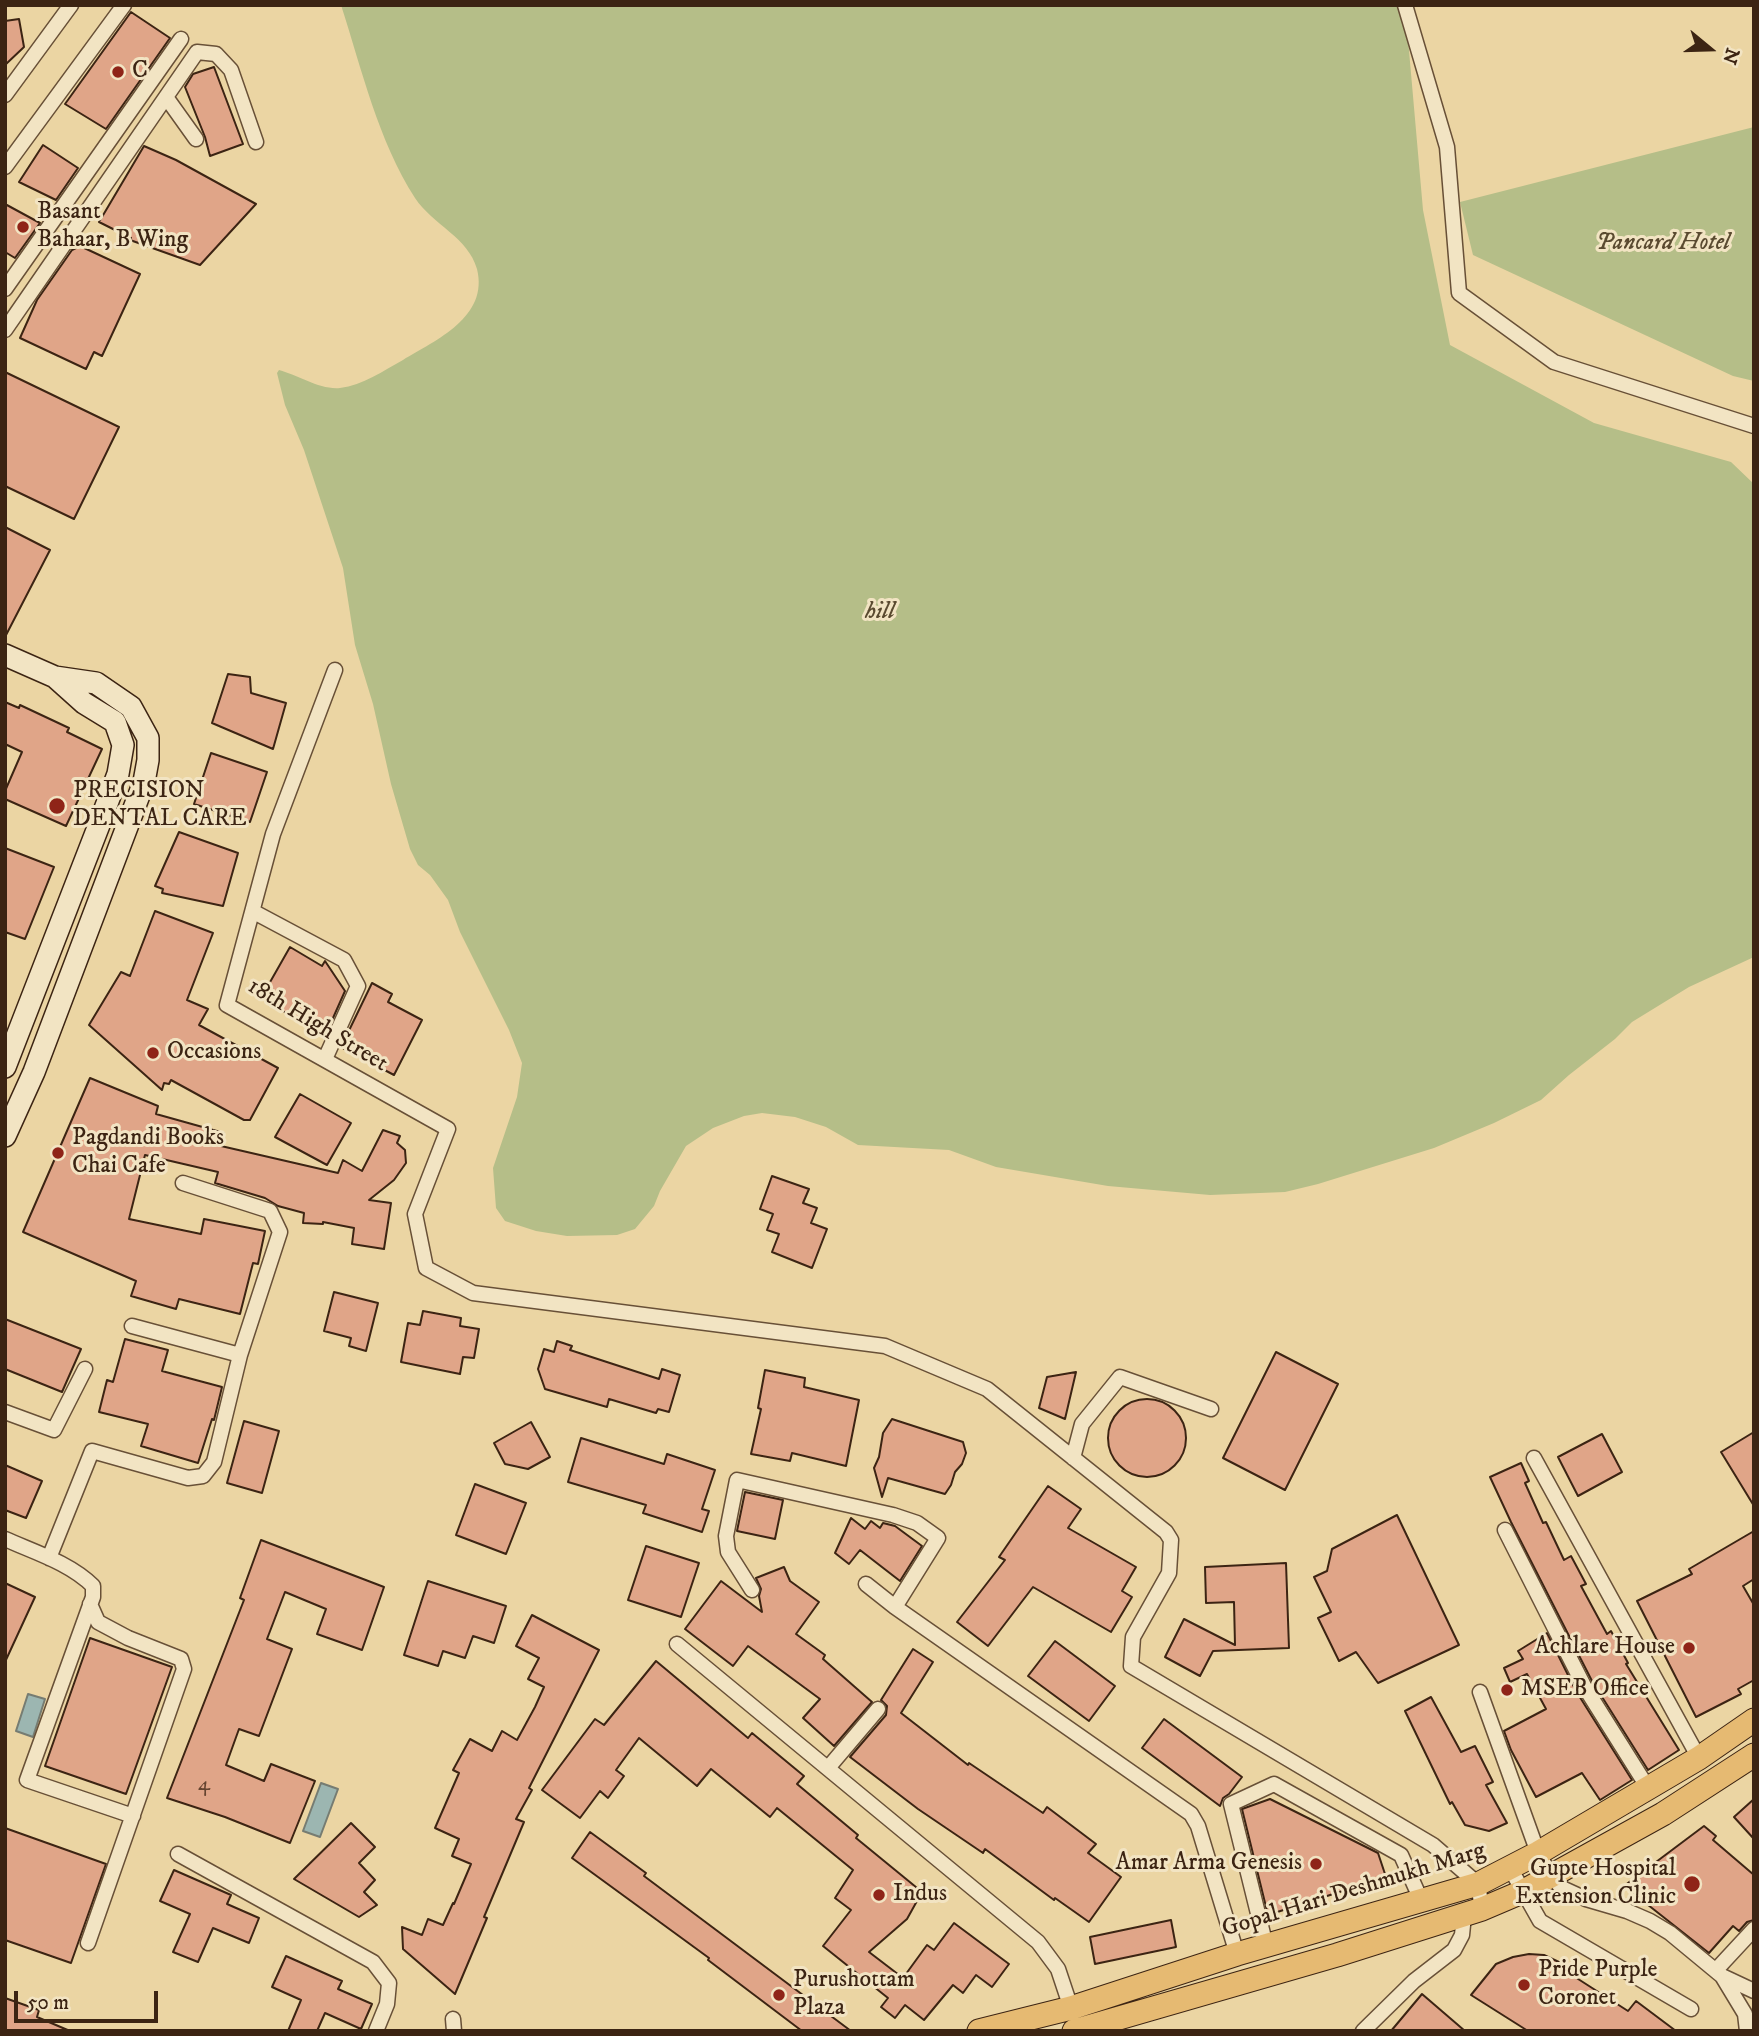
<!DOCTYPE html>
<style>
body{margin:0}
#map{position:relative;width:1759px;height:2036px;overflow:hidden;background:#ebd5a3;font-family:"IM FELL DW Pica",serif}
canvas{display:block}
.frame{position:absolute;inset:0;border:7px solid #3c2413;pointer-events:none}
.north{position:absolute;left:1675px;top:14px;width:70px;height:70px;-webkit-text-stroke:5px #f2e4c3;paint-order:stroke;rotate:109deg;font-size:19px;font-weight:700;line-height:28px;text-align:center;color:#3c2413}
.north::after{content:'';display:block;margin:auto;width:24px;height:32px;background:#3c2413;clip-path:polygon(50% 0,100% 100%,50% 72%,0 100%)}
.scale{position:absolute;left:14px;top:1991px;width:144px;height:32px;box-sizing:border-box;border:4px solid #3c2413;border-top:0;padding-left:9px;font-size:21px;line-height:24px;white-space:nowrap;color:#3c2413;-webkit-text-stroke:5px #f2e4c3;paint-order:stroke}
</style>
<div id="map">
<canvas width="1759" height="2036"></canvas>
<div class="frame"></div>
<div class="north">N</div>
<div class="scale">50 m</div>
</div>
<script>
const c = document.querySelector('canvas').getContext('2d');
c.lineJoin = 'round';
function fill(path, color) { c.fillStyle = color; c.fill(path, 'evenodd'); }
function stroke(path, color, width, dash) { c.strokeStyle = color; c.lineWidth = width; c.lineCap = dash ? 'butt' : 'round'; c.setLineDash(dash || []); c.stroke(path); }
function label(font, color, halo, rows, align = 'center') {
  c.font = font + ' "IM FELL DW Pica",serif'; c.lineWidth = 6; c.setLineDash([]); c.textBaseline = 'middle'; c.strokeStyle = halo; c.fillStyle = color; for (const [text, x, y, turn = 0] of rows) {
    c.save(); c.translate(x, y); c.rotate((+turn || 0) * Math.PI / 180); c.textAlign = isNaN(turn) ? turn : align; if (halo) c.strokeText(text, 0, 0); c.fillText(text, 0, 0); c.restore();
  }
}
fill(new Path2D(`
 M341 5H1405L1423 210 1450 345 1594 423 1731 462 1754 484V957L1689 987 1632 1022 1615 1039 1569 1075 1541 1100 1494 1123 1434 1148 1318 1184 1285 1192 1210 1195 1108 1186 996 1167 949 1150 858 1145 826 1127 795 1117 762 1113 744 1116 713 1128 686 1146 660 1191 654 1206 635 1229 617 1235 567 1236 536 1231 505 1221 496 1208 493 1168 517 1097 522 1063 509 1030 460 932 448 900 430 875 418 865 410 849 391 784 373 704 355 645 343 568 304 450 285 405 277 373 279 370C298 375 320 390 340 388 363 385 383 371 403 360 436 340 489 317 477 269 468 237 433 225 415 198 378 140 362 70 341 5Z
 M1754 127V381L1733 376 1473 255 1460 202Z`), '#b5be88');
const water = new Path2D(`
 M28 1694 45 1699 33 1737 16 1731Z
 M321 1783 338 1789 320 1837 303 1831Z`);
fill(water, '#9cb6b1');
stroke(water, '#767c72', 2);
const building = new Path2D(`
 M131 12 170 38 106 129 65 104Z
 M19 19 24 47 5 65V21Z
 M214 67 243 144 210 156 205 137 185 87 193 74Z
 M43 145 78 168 56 200 19 182Z
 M144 146 176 160 256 204 200 265 130 240 131 238 99 222Z
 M5 204 40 223 15 258 5 252Z
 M80 246 140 274 102 356 94 352 86 369 20 338 37 300 72 250Z
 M5 372 119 427 74 519 5 486Z
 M5 527 50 550 5 637Z
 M228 674 250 677 251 693 286 703 273 749 212 723Z
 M5 702 19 708 20 705 69 728 67 732 102 749 66 826 5 799V791L22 752 5 744Z
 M211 753 267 772 250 822 194 804Z
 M179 832 238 853 223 906 162 893 163 889 155 886Z
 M5 848 54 867 25 939 5 932Z
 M155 911 213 933 187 1000 208 1009 199 1025 278 1068 250 1120H244L171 1080 169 1084 164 1083 162 1090 89 1025 121 972 130 976Z
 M290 947 322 966 325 961 345 991 325 1036 261 998Z
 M372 983 392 994 388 1002 422 1020 394 1075 341 1047Z
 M90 1078 158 1106 156 1114 224 1133 221 1146 338 1173 343 1160 362 1171 383 1130 400 1136 397 1143 405 1150 406 1163 394 1180 369 1200 391 1203 384 1249 352 1244 354 1228 323 1222V1224L303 1223 304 1213 278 1206 265 1198 215 1183 218 1172 145 1155 129 1219 201 1234 204 1219 265 1231 258 1264 253 1263 240 1314 179 1299 176 1309 131 1296 136 1281 23 1232Z
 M300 1094 351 1123 327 1165 275 1137Z
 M772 1176 809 1189 803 1203 817 1208 811 1223 827 1229 812 1268 772 1252 779 1234 767 1230 773 1214 760 1209Z
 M334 1292 378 1303 366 1351 349 1346 351 1338 324 1331Z
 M423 1311 461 1318 460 1326 479 1329 474 1358 463 1357 460 1374 401 1362 408 1323 420 1325Z
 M5 1319 81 1349 62 1392 5 1369Z
 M125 1339 168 1350 162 1371 222 1387 214 1420 212 1419 198 1463 141 1446 148 1424 99 1412 107 1380 113 1382Z
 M557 1341 572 1346 570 1350 659 1379 662 1369 680 1375 669 1412 658 1409 656 1413 609 1399 607 1407 545 1389 538 1369 544 1349 554 1352Z
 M1276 1352 1338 1384 1285 1490 1223 1458Z
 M765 1370 805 1378 804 1387 859 1400 846 1466 792 1453 790 1461 751 1454 761 1409 758 1408Z
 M1076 1372 1065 1419 1039 1408 1047 1377Z
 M1108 1438a39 39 0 1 1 78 0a39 39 0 1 1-78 0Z
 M892 1419 963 1442 966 1453 962 1464 955 1472 951 1485 945 1494 888 1478 882 1497 874 1468 879 1457 883 1433Z
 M244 1421 279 1431 262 1493 227 1483Z
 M531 1422 550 1457 528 1469 505 1464 494 1443Z
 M1754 1432V1506L1721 1452Z
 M1602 1434 1622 1472 1578 1496 1558 1457Z
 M581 1438 664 1464 667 1454 715 1470 702 1509 709 1511 702 1532 643 1513 646 1505 568 1482Z
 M1521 1463 1529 1481 1525 1483 1543 1523 1546 1522 1564 1560 1571 1556 1586 1584 1581 1586 1607 1634 1611 1631 1628 1663 1626 1664 1679 1750 1648 1770 1592 1681 1511 1522 1490 1477Z
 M5 1465 42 1481 26 1518 5 1510Z
 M475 1484 526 1503 506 1554 456 1535Z
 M1048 1486 1081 1509 1068 1528 1136 1567 1122 1591 1132 1597 1111 1632 1033 1587 988 1646 957 1622 1005 1560 999 1557Z
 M745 1492 783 1500 775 1539 737 1531Z
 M1397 1515 1459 1645 1378 1683 1356 1652 1339 1661 1318 1618 1331 1612 1314 1577 1327 1571 1332 1549Z
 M851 1518 865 1529 871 1521 880 1528 883 1523 895 1526 922 1546 900 1581 860 1550 849 1564 835 1553Z
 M1754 1531V1579L1743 1586 1754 1605V1680L1738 1689 1741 1694 1696 1717 1637 1601 1692 1574 1689 1569Z
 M261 1540 384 1587 362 1650 317 1634 326 1609 285 1592 267 1639 292 1649 259 1736 239 1729 226 1765 264 1781 271 1764 315 1781 290 1843 225 1817 167 1798 244 1600 240 1598Z
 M646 1546 699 1563 681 1617 628 1600Z
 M1286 1563 1289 1648 1213 1651 1200 1676 1165 1657 1184 1619 1235 1645 1234 1602 1206 1603 1205 1567Z
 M784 1567 790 1581 819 1602 796 1634 825 1655 823 1659 872 1702 834 1746 803 1718 820 1699 748 1646 733 1666 685 1629 721 1581 762 1612 759 1596 761 1589 756 1578Z
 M428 1581 506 1606 494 1643 473 1636 465 1658 443 1651 438 1666 404 1655Z
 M5 1583 35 1597 5 1662Z
 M532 1615 599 1650 529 1788 532 1790 516 1819 524 1822 484 1917 487 1918 455 1994 403 1949 402 1927 422 1935 428 1919 443 1925 453 1903 454 1904 471 1864 452 1856 459 1839 435 1828 459 1773 453 1770 470 1739 492 1751 502 1731 517 1740 535 1707 544 1687 528 1679 539 1658 516 1646Z
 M1547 1633 1576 1691 1632 1780 1600 1800 1582 1773 1536 1797 1511 1750 1504 1731 1546 1709 1527 1674 1510 1682 1504 1668 1523 1659 1518 1651Z
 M90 1638 172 1667 126 1794 45 1766Z
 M1055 1641 1115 1686 1089 1721 1028 1676Z
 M913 1649 933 1662 901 1713 968 1765 969 1763 1043 1813 1047 1807 1096 1844 1088 1853 1121 1877 1089 1922 1055 1898 1054 1900 985 1849 983 1853 918 1809 850 1757 886 1715 887 1706 881 1700Z
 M656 1661 748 1738 752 1733 804 1776 797 1784 858 1835 856 1838 922 1892 907 1919 869 1952 903 1978 927 1945 934 1950 954 1923 1009 1964 992 1987 976 1975 963 1993 953 1985 924 2020 905 2005 895 2018 881 2007 888 1998 823 1946 851 1910 835 1898 853 1870 777 1808 770 1817 711 1769 697 1786 639 1738 616 1770 624 1776 608 1798 600 1791 580 1818 542 1790 595 1719 604 1725Z
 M1431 1697 1461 1752 1475 1746 1493 1782 1486 1785 1507 1823 1489 1831 1465 1825 1452 1802 1450 1804 1405 1711Z
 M1164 1719 1242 1777 1229 1794 1223 1798 1220 1806 1142 1748Z
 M1270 1799 1378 1853 1386 1877 1268 1915 1242 1809Z
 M1754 1799V1839L1734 1817Z
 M351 1823 375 1847 359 1863 375 1880 364 1892 377 1905 359 1917 294 1879Z
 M1704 1826 1716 1836 1713 1840 1754 1875V1920L1747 1922 1739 1931 1733 1926 1709 1953 1624 1886Z
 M5 1828 106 1864 71 1963 5 1940Z
 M590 1832 646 1873 644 1876 851 2031H802L708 1960 709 1958 572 1858Z
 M174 1870 231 1895 227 1904 259 1918 249 1943 213 1928 198 1962 173 1952 190 1914 160 1901Z
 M1171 1920 1176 1947 1095 1964 1090 1937Z
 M1529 1954 1544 1955 1561 1963 1577 1974 1575 1977 1628 2011 1636 2001 1676 2031H1528L1471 1995 1496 1964 1513 1957Z
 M286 1956 342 1981 338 1989 372 2004 361 2029 325 2013 317 2031H288L301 2000 272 1987Z
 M1422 1994 1465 2031H1391Z
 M5 1998 39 2010 37 2017 70 2031H5Z`);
fill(building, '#e0a588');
stroke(building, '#3c2413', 2);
const street = new Path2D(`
 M1405 5 1447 147 1459 293 1554 362 1754 426
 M5 95 71 5
 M166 97 196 139
 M5 167 124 5
 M5 289 181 39
 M5 330 197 52 216 54 231 70 256 142
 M335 670 273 834 227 1005 448 1129 415 1214 426 1268 473 1293 885 1346 987 1389 1166 1532 1171 1540 1169 1573 1133 1637 1131 1666 1433 1845 1478 1884 1482 1909
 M254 912 344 960 358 986 325 1059
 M132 1326 240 1355 280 1232 270 1211 183 1183
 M5 1412 54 1430 85 1369
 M1073 1458 1082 1424 1120 1377 1211 1409
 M1534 1458 1699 1758
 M1505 1530 1584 1686 1648 1788
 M5 1539C34 1552 70 1563 93 1586V1597L27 1780 133 1816
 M49 1558 92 1451 188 1478 203 1476 214 1462 240 1355
 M866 1584 895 1607 1191 1814 1198 1826 1237 1954
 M752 1590 728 1552 726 1536 737 1480 893 1515 917 1523 938 1538 895 1607
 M677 1644 1038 1942 1058 1969 1071 2008
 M1480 1692 1538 1853 1551 1876 1562 1888 1586 1899 1627 1911 1650 1921 1670 1933 1722 1976 1745 2014 1747 2031
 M828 1768 878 1709
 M178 1854 373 1962 389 1983 387 2004 376 2031
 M1510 1868 1540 1921 1691 2009
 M88 1943 184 1669 181 1659 128 1638 98 1622 90 1604
 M1266 1946 1231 1804 1274 1784 1401 1855 1421 1900
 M1716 1970 1754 1929
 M1722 1976 1754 1991
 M453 2019 454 2031
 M1363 2031 1414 1981 1454 1950 1462 1935 1464 1915`);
const secondary = new Path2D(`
 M5 655 55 677 96 683 131 707 148 738V760L144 782 34 1072 5 1136
 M5 1067 99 825 118 774 123 745 115 722 84 703 55 677`);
const primary = new Path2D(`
 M979 2031 1071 2008 1237 1954 1478 1884 1538 1853 1699 1758 1754 1720
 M1074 2031 1337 1955 1482 1909 1522 1892 1663 1814 1754 1755`);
stroke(street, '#685037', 17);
stroke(secondary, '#3c2413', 24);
stroke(primary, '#3c2413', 25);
stroke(street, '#f2e4c3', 14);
stroke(secondary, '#f2e4c3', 21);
stroke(primary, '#e6ba72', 23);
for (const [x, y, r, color] of [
 [118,72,7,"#8f2418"],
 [23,227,7,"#8f2418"],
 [57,806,9,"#8f2418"],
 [153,1053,7,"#8f2418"],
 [58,1153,7,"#8f2418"],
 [1689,1648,7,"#8f2418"],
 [1507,1690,7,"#8f2418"],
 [1316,1864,7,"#8f2418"],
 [1692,1884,9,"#8f2418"],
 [879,1895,7,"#8f2418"],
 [1524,1985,7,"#8f2418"],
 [779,1995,7,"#8f2418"]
]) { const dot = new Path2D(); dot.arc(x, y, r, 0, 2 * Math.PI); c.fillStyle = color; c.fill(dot); stroke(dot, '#f2e4c3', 2.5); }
label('21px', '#654430', null, [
 ["4",204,1786]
]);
label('24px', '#3c2413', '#f2e4c3', [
 ["C",132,72],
 ["Basant",37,213],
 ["Bahaar, B Wing",37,241],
 ["PRECISION",73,792],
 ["DENTAL CARE",73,820],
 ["Occasions",167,1053],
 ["Pagdandi Books",72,1139],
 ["Chai Cafe",72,1167],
 ["Achlare House",1675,1648,"right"],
 ["MSEB Office",1521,1690],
 ["Amar Arma Genesis",1302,1864,"right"],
 ["Gupte Hospital",1676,1870,"right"],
 ["Extension Clinic",1676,1898,"right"],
 ["Indus",893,1895],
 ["Pride Purple",1538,1971],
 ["Coronet",1538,1999],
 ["Purushottam",793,1981],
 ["Plaza",793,2009]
], 'left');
label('italic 24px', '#5a4a30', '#f2e4c3', [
 ["Pancard Hotel",1663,244],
 ["hill",880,613]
]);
label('24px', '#3c2413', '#f2e4c3', [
 ["18th High Street",317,1026,31],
 ["Gopal Hari Deshmukh Marg",1354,1891,-17]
]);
</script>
